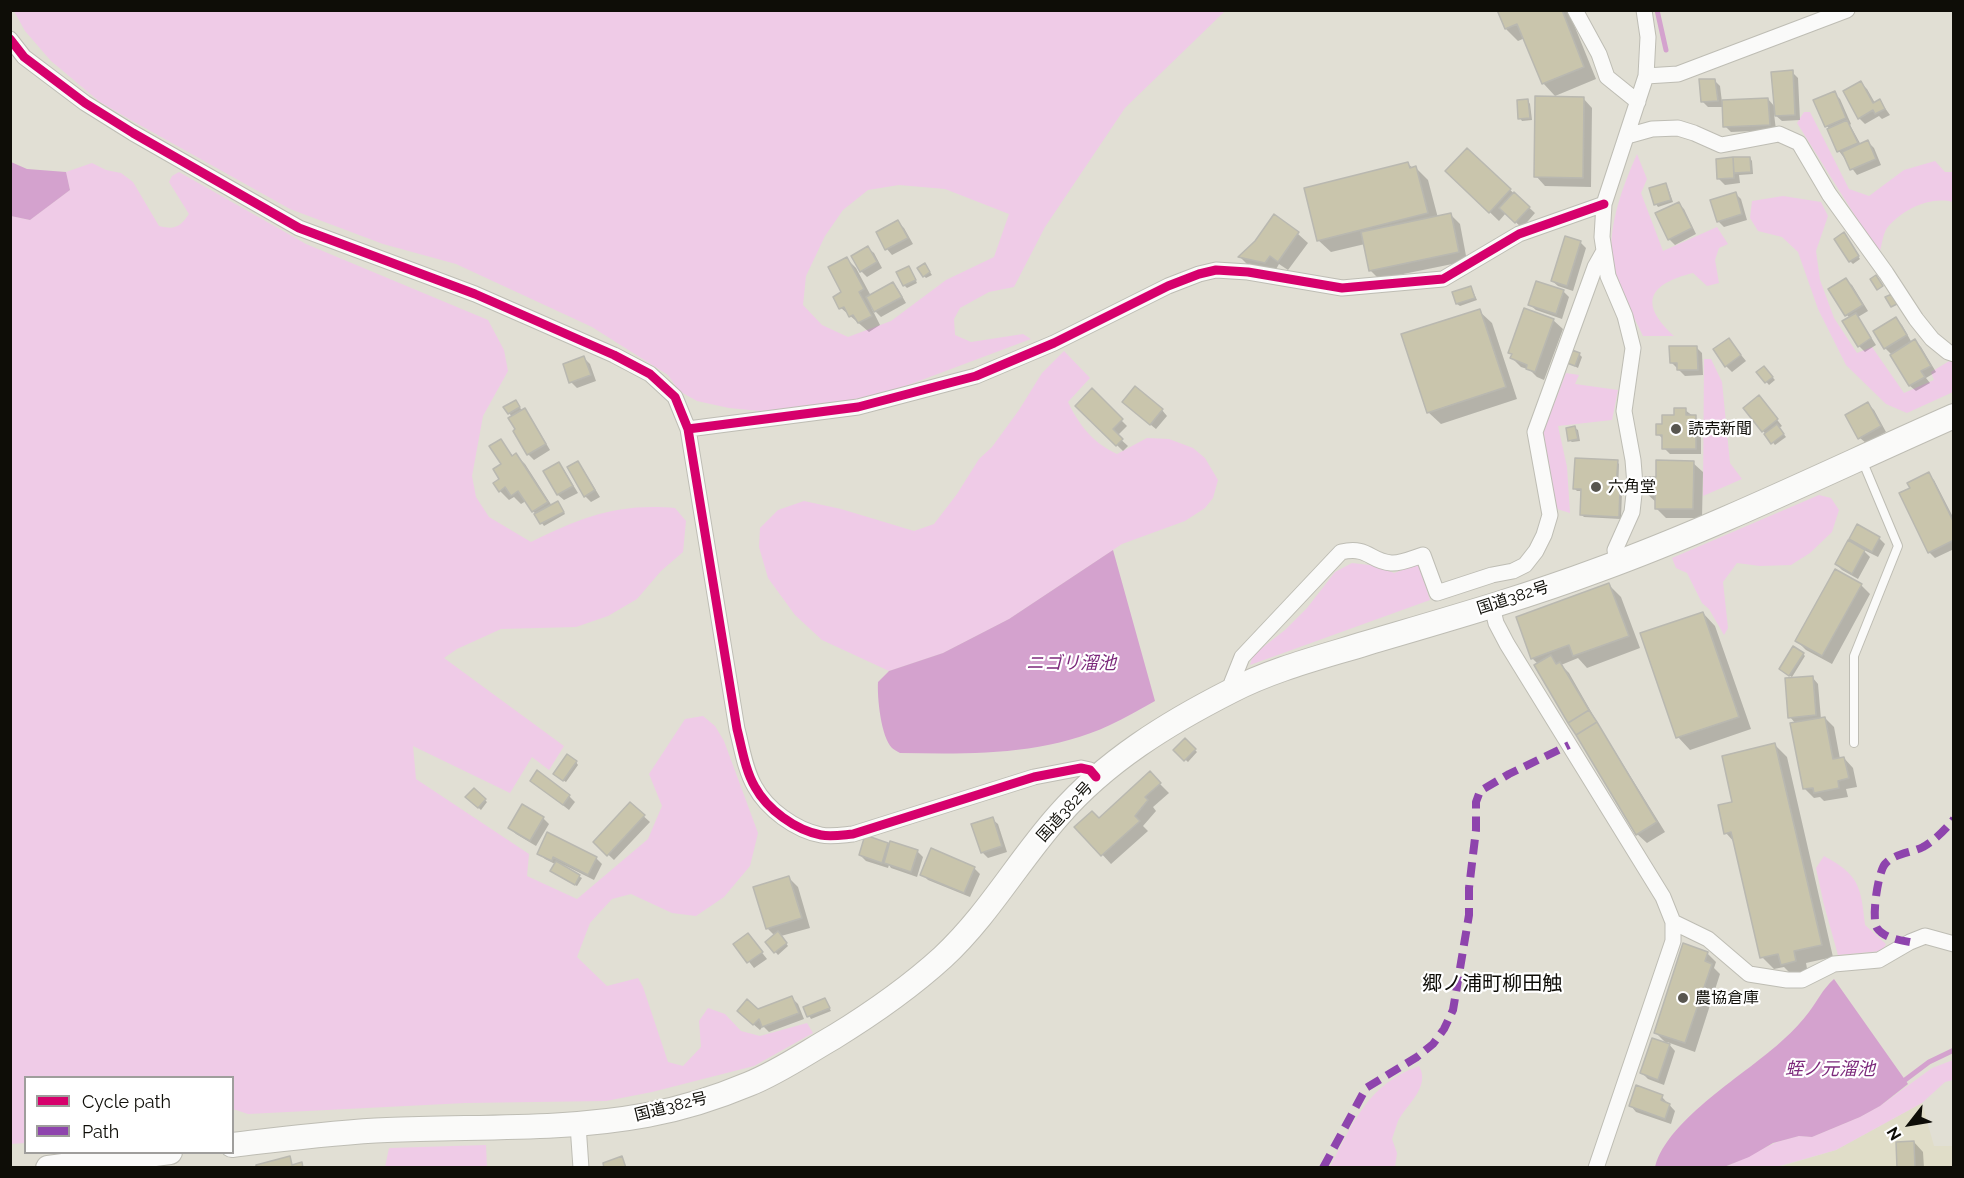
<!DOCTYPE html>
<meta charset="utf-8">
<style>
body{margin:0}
#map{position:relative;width:1964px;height:1178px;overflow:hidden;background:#e1dfd4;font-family:Raleway,sans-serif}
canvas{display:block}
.frame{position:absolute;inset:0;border:12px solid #0e0d07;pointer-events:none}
.legend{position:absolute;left:24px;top:1076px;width:210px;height:78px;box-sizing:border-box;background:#fff;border:2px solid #9f9e9c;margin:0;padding:8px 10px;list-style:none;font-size:18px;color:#0e0d07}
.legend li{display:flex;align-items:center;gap:12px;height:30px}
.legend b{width:30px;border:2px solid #9f9e9c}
.north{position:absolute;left:1880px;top:1094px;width:60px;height:60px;-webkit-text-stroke:4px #fff;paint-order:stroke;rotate:239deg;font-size:16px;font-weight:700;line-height:24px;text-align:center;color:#0e0d07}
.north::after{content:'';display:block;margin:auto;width:21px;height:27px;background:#0e0d07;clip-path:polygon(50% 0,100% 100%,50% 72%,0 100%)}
</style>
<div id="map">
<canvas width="1964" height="1178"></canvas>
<div class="frame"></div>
<ul class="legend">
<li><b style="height:8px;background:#d6006c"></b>Cycle path</li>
<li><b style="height:8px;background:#8e44ad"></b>Path</li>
</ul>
<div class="north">N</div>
</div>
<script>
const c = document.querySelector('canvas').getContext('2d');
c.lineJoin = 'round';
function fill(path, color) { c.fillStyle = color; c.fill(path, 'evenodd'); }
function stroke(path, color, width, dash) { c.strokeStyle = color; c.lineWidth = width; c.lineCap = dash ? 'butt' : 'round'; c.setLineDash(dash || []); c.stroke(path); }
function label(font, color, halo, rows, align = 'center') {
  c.font = font + ' Raleway,"Noto Sans JP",sans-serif'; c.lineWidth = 4.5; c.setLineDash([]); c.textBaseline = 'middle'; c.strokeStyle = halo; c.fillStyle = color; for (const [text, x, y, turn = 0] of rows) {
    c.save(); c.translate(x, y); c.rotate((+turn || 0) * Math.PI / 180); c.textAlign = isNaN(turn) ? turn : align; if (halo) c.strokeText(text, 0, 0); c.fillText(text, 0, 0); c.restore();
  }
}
fill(new Path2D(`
 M1922 1103 1934 1146H1953V1167L1776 1168 1836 1150Z`), '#e0ddc8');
fill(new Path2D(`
 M14 11H1225L1125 108 1045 227 1014 287 989 292 960 308 954 319 955 335 971 342 1023 334 1031 339 887 393 832 405 760 411 729 408 697 401 679 391 668 375 592 327 456 264 383 244 290 209 129 119 100 102 51 61 25 31ZM899 185 945 189 1009 214 994 257 946 280 891 321 848 337 822 325 803 305 806 276 825 236 843 210 868 190Z
 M1804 112H1810L1849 189 1869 196 1904 170 1935 161 1945 172H1953V202C1930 196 1903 209 1887 228 1883 234 1882 244 1880 251L1869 238 1797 123Z
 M1637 154 1647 179 1641 193 1663 251 1717 227 1728 244 1719 248 1715 260 1719 283 1707 286 1693 273C1649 284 1638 303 1674 336H1643C1633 314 1618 291 1613 267 1606 230 1622 188 1637 154Z
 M92 163 106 170 121 173 133 182 159 226C175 230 180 227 189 214L169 182 172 176 179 172 306 244 488 320 504 350 508 371 483 416 472 476 476 497 489 517 531 542C582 517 617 503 675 508L686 521 683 552 661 571 637 599 608 616 576 627 501 629 457 649 444 658 564 746 549 770 532 757 510 793 413 746 416 779 529 854 527 876 577 899 648 839 662 806 649 774 685 719 703 716 715 726 724 741 758 833 750 866 724 897 696 916 672 913 631 894 612 899 590 923 577 957 607 986 638 978 643 987 668 1062 683 1066 701 1047 699 1021 708 1008 725 1014 741 1031 760 1036 807 1023 813 1033 754 1066 652 1092 606 1101 465 1103 248 1114 233 1109 232 1078H26L25 1143 11 1144V216L30 220 70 190 66 172Z
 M1783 196 1821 202 1828 216 1816 251 1820 280 1834 318 1857 353 1872 347 1904 393 1934 380 1931 372 1951 360 1953 361V392L1907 413 1886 404 1846 365 1818 309 1798 252 1782 237 1758 231 1750 218 1752 201Z
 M1064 351 1090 378 1068 402C1079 425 1093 443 1117 454L1147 438 1169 439 1193 448 1205 458 1218 480 1213 498 1205 508 1185 521 1122 544 1009 619 943 653 889 671 822 640 795 615 768 578 759 547 760 528 778 510 804 501 841 509 914 531 934 524 957 494 979 459 992 447 1019 410 1042 373Z
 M1704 359H1711L1722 382 1730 463 1742 479 1703 496Z
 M1566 373 1579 375 1575 384 1618 390 1612 420 1558 426 1567 467 1570 513 1557 509 1552 495 1543 432Z
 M1819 495 1831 498 1839 510 1832 532 1810 553 1791 565 1760 566 1737 563 1723 582 1728 628 1724 635 1709 609 1702 603 1687 573 1676 568 1672 558Z
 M1352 563 1378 566 1394 573 1419 564 1430 600 1250 665 1253 655 1285 630 1307 608 1335 572Z
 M1824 856C1859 875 1861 886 1865 925L1886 944 1882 951 1838 955 1824 905 1816 868Z
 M1953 1060V1080L1945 1082 1922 1103 1836 1150 1776 1167 1724 1168 1777 1142 1799 1136 1812 1137 1860 1117 1880 1106 1932 1068Z
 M1419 1066C1431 1087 1406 1105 1398 1121 1396 1127 1394 1133 1392 1139L1397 1153 1395 1167H1330C1353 1123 1368 1084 1419 1066Z
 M486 1145 487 1167H385L389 1148Z`), '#efcbe7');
fill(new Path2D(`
 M11 162 27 169 66 172 70 190 30 220 11 216Z
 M1113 550 1155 701C1140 709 1125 718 1110 725 1044 756 971 754 900 753 897 751 894 750 892 748 881 737 877 697 878 682L889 671 943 653 1009 619Z
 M1834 979 1908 1084 1880 1106 1860 1117 1812 1137 1799 1136 1773 1143 1749 1157 1724 1167H1655C1668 1118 1747 1074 1784 1039 1793 1031 1802 1021 1809 1012 1819 999 1821 991 1834 979Z`), '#d4a2ce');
fill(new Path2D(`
 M1499 10H1568L1596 79 1555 96 1543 83 1525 38 1518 41 1506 29Z
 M1792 72 1798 78 1800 120 1782 121 1774 114 1776 130 1731 132 1725 126 1724 107H1708L1702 101 1714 80 1720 86 1722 102 1768 99 1775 107Z
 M1861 83 1867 89 1875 103 1880 101 1890 115 1882 119 1879 116 1865 124 1859 118Z
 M1834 93 1840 99 1851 124 1850 125 1861 145 1868 142 1874 148 1881 165 1857 175 1839 151 1830 130 1827 126Z
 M1583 98 1592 108 1591 187 1545 186 1536 176Z
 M1528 101 1530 104 1532 120 1522 121 1520 118Z
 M1467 150 1535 213 1522 228 1506 213 1499 221 1447 171Z
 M1750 158 1752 161 1753 174 1739 175 1740 183 1725 185 1719 179 1732 159 1735 161Z
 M1408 164 1413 168H1416L1428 180 1438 218 1451 215 1460 224 1467 261 1379 279 1370 270 1365 244 1331 252 1318 240Z
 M1666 185 1668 188 1673 202 1658 207 1656 204Z
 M1735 193 1741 199 1747 220 1724 227 1719 222 1712 201Z
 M1678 203 1684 209 1696 234 1675 245 1669 239Z
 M1275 216 1298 234 1308 243 1288 270 1279 264 1275 271 1249 266 1240 257 1256 242Z
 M898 222 904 228 913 244 892 255 887 249Z
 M1846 237 1860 259 1853 264 1850 261Z
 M1566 238 1581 243 1586 248 1573 291 1558 286 1552 281Z
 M868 248 874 253 882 268 867 277 861 271Z
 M847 259 856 268 871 296 893 283 898 289 906 303 881 317 871 307 880 325 869 332 841 308Z
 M925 265 932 275 926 278 924 276Z
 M911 270 917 283 907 288 904 285Z
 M1846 280 1852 285 1868 311 1858 317 1876 345 1865 352 1859 346 1850 318 1847 315Z
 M1471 287 1477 300 1460 306 1457 304Z
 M1563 291 1569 297 1562 319 1536 310 1530 305Z
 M1479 311 1492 323 1517 399 1441 424 1428 412Z
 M1896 319 1902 325 1912 343 1915 341 1921 347 1936 372 1926 378 1930 383 1916 391 1910 386 1891 354 1885 348Z
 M1553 320 1563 329 1544 380 1537 377 1530 370 1521 367 1512 358 1513 355 1510 352Z
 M1729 340 1746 361 1732 372 1726 366Z
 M1696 347 1702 353 1703 375 1685 376 1671 362Z
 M1579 354 1582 357 1578 368 1572 365 1569 363Z
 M584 358 590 364 596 381 577 388 571 382Z
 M1764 368 1775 380 1769 385 1758 372Z
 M1092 391 1127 426 1117 436 1128 446 1123 451 1077 406Z
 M1764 403 1782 426 1779 428 1786 437 1775 445 1763 431Z
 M518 404 522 411 524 410 530 416 550 450 534 460 528 454 512 417 509 413Z
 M1868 404 1874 410 1886 432 1866 443 1860 438Z
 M1130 408 1162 410 1167 416 1156 429Z
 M1685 410 1701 422V454H1670L1664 448V440L1658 434 1664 426Z
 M1575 428 1578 430 1580 441 1572 442 1569 440Z
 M500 441 514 457 516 455 525 464 552 506 560 505 565 514 544 526 526 501 521 504 514 497 509 500 500 491 503 464Z
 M1617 462 1619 464 1618 489 1622 491 1621 519 1584 517 1581 514 1582 491H1577L1574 488Z
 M577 463 583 469 600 497 591 502 585 496Z
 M1693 463 1703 472 1702 518H1666L1656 508 1657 503 1646 493 1657 479Z
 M559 464 564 470 578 493 564 500 558 495 545 472Z
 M1928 474 1934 480 1954 519V549L1935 558 1929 552 1912 488Z
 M1879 538 1885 544 1878 557 1862 549 1870 557 1858 579 1842 570 1836 564 1859 547 1851 539Z
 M1609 585 1621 597 1640 648 1587 668 1578 658 1561 665 1569 673 1601 729 1665 832 1647 843 1637 834 1536 666 1538 664 1532 658Z
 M1861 585 1870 594 1832 664 1806 650 1797 641Z
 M1703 613 1715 626 1751 729 1690 750 1678 737Z
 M1803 654 1805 656 1792 677 1783 672Z
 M1813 678 1818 684 1821 719 1825 718 1834 727 1840 759 1844 758 1853 768 1857 787 1846 789 1848 797 1824 801 1820 797 1814 798 1805 789 1796 724 1790 717Z
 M1185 740 1197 752 1188 762 1175 750Z
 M1775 745 1787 757 1833 957 1806 963 1808 974 1794 977 1784 967 1774 969 1762 957 1735 843 1726 833 1734 803Z
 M576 762 578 765 566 782 558 777Z
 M1159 783 1169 793 1153 807 1156 811 1143 826 1148 831 1111 864 1077 827 1099 820Z
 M538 786 569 796 575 802 569 810Z
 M474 790 487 802 481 810 467 797Z
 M630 804 650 822 614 860 595 842Z
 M543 818 549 824 536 846 516 834 510 828Z
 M992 819 998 824 1007 852 988 858 982 852Z
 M887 844 890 847 917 851 923 857 917 877 891 868 889 865 888 868 866 861 860 855Z
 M539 853 596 858 602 864 594 880 564 865 563 867 582 878 577 886 555 873V864L545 859Z
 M974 868 980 874 970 897 928 880 922 874Z
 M789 878 798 887 810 928 781 936 788 946 778 955 767 942 775 936 767 928Z
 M748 935 767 959 754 968 735 944Z
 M1707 953 1716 962 1714 968 1720 974 1695 1052 1667 1042 1675 1051 1664 1085 1648 1079 1642 1073 1668 1045 1656 1033Z
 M792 998 798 1004 804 1019 769 1032 763 1026 760 1030 745 1017Z
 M825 1000 831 1011 811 1019 805 1008Z
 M1662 1097 1675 1111 1671 1124 1636 1112 1631 1106Z
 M1914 1142 1923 1152 1924 1168H1898Z`), '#0003');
stroke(new Path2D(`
 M1657 10 1666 50
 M1905 1080 1929 1062 1954 1050`), '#d4a2ce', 5);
const building = new Path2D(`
 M1497 10H1562L1584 67 1542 84 1517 24 1505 29Z
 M1793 70 1795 115 1775 116 1771 72Z
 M1699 79H1715L1718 101 1701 102Z
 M1861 81 1873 103 1880 99 1885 109 1875 114 1873 110 1858 119 1843 91Z
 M1835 91 1846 118 1825 127 1813 100Z
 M1535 96 1584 97 1583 178 1534 177Z
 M1768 98 1770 125 1723 127 1722 100Z
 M1528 99 1530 118 1518 119 1517 100Z
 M1847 120 1858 143 1837 152 1827 129Z
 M1868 140 1876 159 1850 170 1842 152Z
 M1467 148 1511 189 1489 213 1445 171Z
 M1733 157 1734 178 1717 179 1716 159Z
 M1733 157H1750L1751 172 1734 173Z
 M1408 162 1410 168 1416 166 1428 213 1317 241 1304 188Z
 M1666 183 1671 200 1654 205 1649 188Z
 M1514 192 1530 207 1515 223 1499 208Z
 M1736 192 1742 214 1717 222 1710 200Z
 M1679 202 1692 228 1668 240 1655 213Z
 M1451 213 1459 252 1369 271 1361 232Z
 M1274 214 1299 232 1278 262 1270 256 1265 263 1238 257 1255 241Z
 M898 220 908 238 885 250 876 232Z
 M1844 232 1859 256 1849 262 1834 239Z
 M1565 236 1581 241 1567 286 1551 281Z
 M868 246 877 262 860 272 851 256Z
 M847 257 864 289 859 292 872 316 858 323 853 315 849 317 844 307 839 309 833 297 841 292 828 267Z
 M925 263 930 272 923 277 917 268Z
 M909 266 916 280 903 286 896 272Z
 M1876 275 1883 286 1877 290 1870 279Z
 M1846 278 1863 305 1845 316 1828 289Z
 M1536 281 1564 290 1556 314 1528 305Z
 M893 282 902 297 874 312 866 297Z
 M1471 286 1475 298 1456 304 1452 292Z
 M1892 294 1897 304 1891 307 1885 297Z
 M1524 308 1554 319 1535 372 1526 369 1527 365 1510 358 1512 354 1508 353Z
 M1480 309 1506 387 1427 413 1401 334Z
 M1856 313 1871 338 1858 347 1842 321Z
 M1896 317 1907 335 1884 349 1873 331Z
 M1729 338 1741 355 1725 367 1713 349Z
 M1915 339 1931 366 1921 371 1925 377 1909 386 1890 355Z
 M1669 346H1697L1698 370H1677V363H1670Z
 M1572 350 1580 353 1575 366 1567 363Z
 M584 356 591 375 569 383 563 364Z
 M1764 366 1773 377 1765 383 1756 372Z
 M1135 386 1163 409 1150 425 1122 402Z
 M1092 388 1123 419 1113 429 1123 439 1116 446 1075 406Z
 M1759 395 1778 419 1762 432 1743 408Z
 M516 400 520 407 508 414 503 407Z
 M1868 402 1881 426 1858 439 1845 415Z
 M525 408 546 444 527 455 513 431 515 429 508 418Z
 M1674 408H1686V415H1696V449H1662V435H1656V424H1662V415H1674Z
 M1777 424 1784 434 1771 444 1764 434Z
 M1575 426 1578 439 1568 441 1566 428Z
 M501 439 512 456 516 453 548 502 532 512 518 491 511 496 505 487 499 492 493 483 499 479 493 469 501 464 489 446Z
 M1575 458 1618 460 1616 487H1620L1619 517 1580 515 1581 489H1573Z
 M1656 460 1694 461 1693 509H1655V493H1645V477H1656Z
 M578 461 595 490 584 497 567 467Z
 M559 462 573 486 557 495 543 471Z
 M1929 472 1954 523V540L1928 553 1899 493 1910 488 1907 483Z
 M558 501 564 512 540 524 534 514Z
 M1857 524 1880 537 1872 552 1849 539Z
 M1848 540 1865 550 1852 574 1835 564Z
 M1835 569 1862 584 1822 656 1795 641Z
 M1609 583 1629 636 1573 656 1569 645 1531 659 1516 617Z
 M1703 612 1739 717 1676 738 1640 633Z
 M1793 646 1804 653 1789 676 1779 669Z
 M1551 655 1556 664 1560 662 1589 710 1568 723 1534 665Z
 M1813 676 1816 715 1788 718 1785 678Z
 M1589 710 1597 722 1576 735 1568 723Z
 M1825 717 1833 759 1844 757 1849 778 1838 781 1839 788 1814 793 1813 788 1803 789 1790 723Z
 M1597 722 1657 822 1636 835 1576 735Z
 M1185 738 1196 749 1184 761 1173 750Z
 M1775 743 1822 945 1794 951 1796 961 1781 965 1778 954 1760 958 1731 832 1724 834 1718 805 1732 802 1722 756Z
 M567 754 577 761 563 781 553 774Z
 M537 770 570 795 563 805 530 781Z
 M1150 771 1161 783 1145 797 1148 800 1135 816 1140 821 1101 856 1074 827 1092 811 1099 818Z
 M474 788 486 799 478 808 465 797Z
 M630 802 645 815 607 856 593 842Z
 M522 804 544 817 530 841 508 828Z
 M993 817 1002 846 981 853 971 824Z
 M547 832 597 857 588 875 553 857 552 861 537 854Z
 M865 835 888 843 882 863 859 855Z
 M890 841 918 850 911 872 884 863Z
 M931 848 975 867 964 893 920 875Z
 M556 861 580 875 575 885 550 871Z
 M789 876 802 918 766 929 753 887Z
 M778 931 787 943 774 953 765 942Z
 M748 933 763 952 747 963 733 944Z
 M1683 943 1708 952 1705 961 1712 964 1685 1043 1654 1033Z
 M792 996 799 1013 762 1027 759 1019 753 1025 737 1011 747 999 758 1009Z
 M825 998 830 1008 807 1017 803 1007Z
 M1652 1038 1670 1044 1658 1080 1640 1073Z
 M1636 1085 1663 1095 1661 1100 1670 1104 1665 1119 1629 1106Z
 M1914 1141 1915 1168H1897L1896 1142Z
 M290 1156 292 1165 302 1162 303 1168H256V1165Z
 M622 1156 626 1168H604L603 1163Z`);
fill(building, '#c9c5ac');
stroke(building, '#b9b8b0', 1.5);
const service = new Path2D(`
 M1854 743V656L1898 546 1862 460`);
const minor = new Path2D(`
 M1575 10 1599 54 1607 77 1638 102
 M10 39 24 57 85 103 133 133 299 228 475 294 614 355 650 374 675 397 688 429 737 729C742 748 745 770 755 787 767 809 795 830 821 835 831 837 842 835 853 834L1034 777 1081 768 1090 770 1096 777
 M1646 76 1678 74 1847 10
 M1627 136 1652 129 1678 128 1694 133 1721 145 1779 134 1799 143 1829 194 1886 273 1916 319 1932 339 1948 352 1954 354
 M688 429 858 407 976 376 1054 343 1168 286 1199 274 1216 270 1248 272 1342 288 1443 279 1519 234 1604 204
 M1617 563 1615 550 1632 512 1635 485 1633 460 1624 411 1633 348 1625 316 1608 276 1602 237 1604 204 1646 76 1648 37 1644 10
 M1492 606 1496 623 1507 644 1663 897 1673 922V941L1596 1168
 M1235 689 1232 682 1242 657 1341 552C1369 546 1369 561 1391 563 1401 564 1413 558 1423 555L1437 593 1492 575 1513 571 1525 565 1536 551 1544 535 1550 515 1535 432 1595 267 1604 251
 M1673 922 1708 939 1749 974 1787 980H1802L1834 964 1879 960 1910 942 1925 936 1954 944
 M578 1125 581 1168`);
const trunk = new Path2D(`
 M232 1145C284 1139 335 1132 387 1130 474 1126 561 1131 647 1115 680 1109 718 1097 749 1084 779 1072 806 1053 834 1037 873 1013 909 988 943 957 989 914 1018 861 1059 815 1106 761 1168 723 1231 691 1273 669 1322 657 1367 643 1445 620 1523 598 1598 570 1719 526 1836 468 1954 416
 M48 1168 170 1152`);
stroke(service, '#bebdb4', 10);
stroke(minor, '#bebdb4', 17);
stroke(trunk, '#bebdb4', 26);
stroke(service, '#fafaf9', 8);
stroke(minor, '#fafaf9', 15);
stroke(trunk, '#fafaf9', 24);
stroke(new Path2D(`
 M1910 942C1899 940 1884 938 1877 928 1871 919 1878 872 1885 864 1895 853 1911 853 1923 847 1935 840 1945 830 1954 819
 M1323 1168 1366 1088 1417 1057 1433 1044 1444 1029 1453 1010 1469 915V888L1476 830V802L1480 791 1509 774 1569 745`), '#8e44ad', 8, [15, 8]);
stroke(new Path2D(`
 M10 39 24 57 85 103 133 133 299 228 475 294 614 355 650 374 675 397 688 429 737 729C742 748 745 770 755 787 767 809 795 830 821 835 831 837 842 835 853 834L1034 777 1081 768 1090 770 1096 777
 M688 429 858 407 976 376 1054 343 1168 286 1199 274 1216 270 1248 272 1342 288 1443 279 1519 234 1604 204`), '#d6006c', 9);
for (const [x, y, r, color] of [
 [1676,429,6,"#58564f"],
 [1596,487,6,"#58564f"],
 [1683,998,6,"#58564f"]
]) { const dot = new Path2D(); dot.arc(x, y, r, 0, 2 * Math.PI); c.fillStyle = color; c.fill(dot); stroke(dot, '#fff', 2); }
label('16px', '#0e0d07', '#fff', [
 ["読売新聞",1688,429],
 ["六角堂",1608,487],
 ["農協倉庫",1695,998]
], 'left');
label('16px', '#0e0d07', '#fff', [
 ["国道382号",1513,598,-18],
 ["国道382号",1065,812,-48],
 ["国道382号",671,1107,-14]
]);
label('italic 18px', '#7c297b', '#fff', [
 ["ニゴリ溜池",1071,664],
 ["蛭ノ元溜池",1830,1070]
]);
label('20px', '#0e0d07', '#fff', [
 ["郷ノ浦町柳田触",1492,984]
]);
</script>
